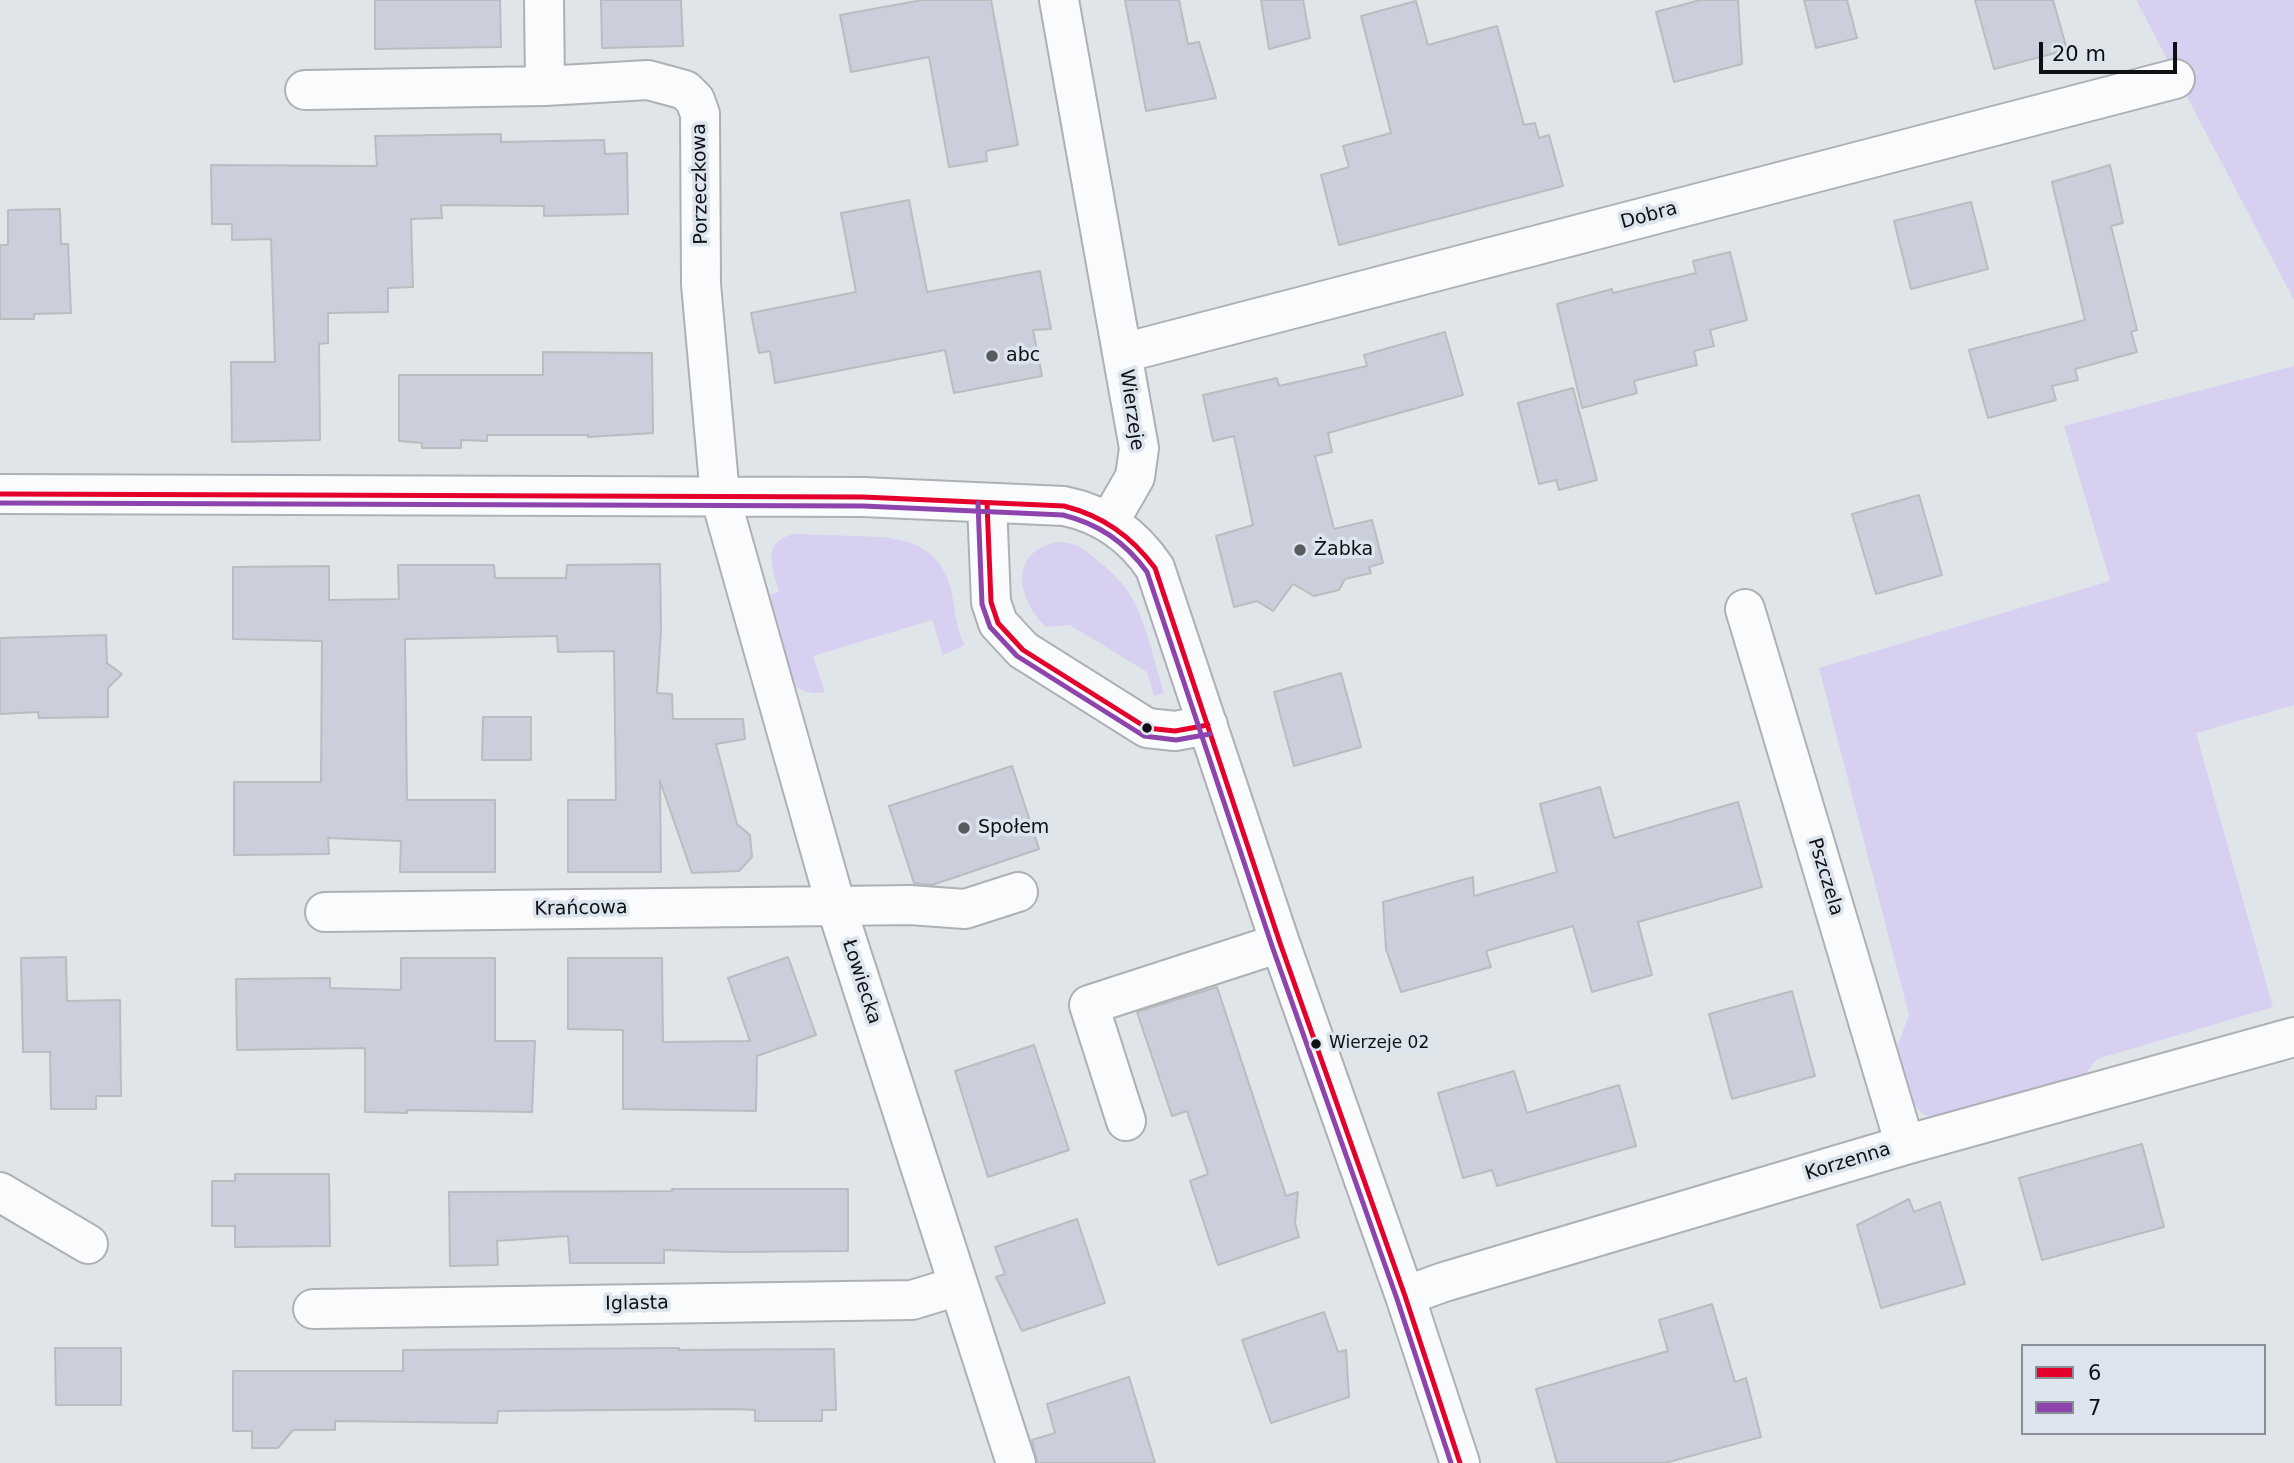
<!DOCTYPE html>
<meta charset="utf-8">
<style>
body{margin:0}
#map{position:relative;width:2294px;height:1463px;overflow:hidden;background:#e0e5ea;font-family:"DejaVu Sans",sans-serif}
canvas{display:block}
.legend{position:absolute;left:2021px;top:1344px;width:245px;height:91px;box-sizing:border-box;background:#dce4ee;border:2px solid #8a8f97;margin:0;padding:9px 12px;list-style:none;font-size:21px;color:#0e1014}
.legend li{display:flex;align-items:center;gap:14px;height:35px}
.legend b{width:35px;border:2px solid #8a8f97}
.scale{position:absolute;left:2039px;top:42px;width:138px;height:32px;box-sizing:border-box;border:4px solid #0e1014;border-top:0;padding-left:9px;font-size:21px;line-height:24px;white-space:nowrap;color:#0e1014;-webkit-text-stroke:5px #dce4ee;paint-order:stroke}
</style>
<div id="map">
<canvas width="2294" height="1463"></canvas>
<ul class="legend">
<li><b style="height:9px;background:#e4002b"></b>6</li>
<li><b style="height:9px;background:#8e44ad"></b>7</li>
</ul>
<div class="scale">20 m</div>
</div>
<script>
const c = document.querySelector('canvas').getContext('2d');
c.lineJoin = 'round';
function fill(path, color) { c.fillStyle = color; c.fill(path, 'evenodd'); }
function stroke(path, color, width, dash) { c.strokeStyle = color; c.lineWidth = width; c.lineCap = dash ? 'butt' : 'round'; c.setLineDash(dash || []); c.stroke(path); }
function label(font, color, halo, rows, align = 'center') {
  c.font = font + ' "DejaVu Sans",sans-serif'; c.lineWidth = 7; c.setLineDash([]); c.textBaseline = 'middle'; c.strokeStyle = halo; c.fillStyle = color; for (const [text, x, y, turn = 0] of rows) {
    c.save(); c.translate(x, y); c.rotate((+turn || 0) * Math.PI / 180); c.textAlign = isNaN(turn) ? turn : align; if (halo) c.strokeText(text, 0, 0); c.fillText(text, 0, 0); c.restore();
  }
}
fill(new Path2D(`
 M2136 0H2294V300Z
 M2294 366V705L2196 733 2273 1007 2097 1059 2079 1082 1935 1120 1922 1113 1915 1105 1905 1088 1896 1050 1909 1015 1819 668 2110 581 2064 426Z
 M795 534C815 535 835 535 854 536 892 537 930 538 947 577 956 599 953 624 965 645L943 655 932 620 813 656 825 692C813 695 802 692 793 684L764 596 779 592C773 568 760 541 795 534Z
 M1057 542C1074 542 1083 548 1096 559 1107 568 1118 578 1127 590 1145 616 1154 661 1164 693L1154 696 1147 672 1070 625 1046 627C1017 599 1008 552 1057 542Z`), '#d8d0f1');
const building = new Path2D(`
 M375 0H500L501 47 375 49Z
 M601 0H681L683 46 602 48Z
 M922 0H991L1018 145 986 151 987 161 949 167 929 57 851 72 840 15Z
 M1125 0H1179L1188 44 1199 42 1216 98 1146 111Z
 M1261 0H1303L1310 38 1269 49Z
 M1700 0H1738L1742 64 1674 82 1656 12Z
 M1804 0H1847L1857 38 1816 48Z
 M1975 0H2053L2067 50 1994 69Z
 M1416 1 1428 45 1497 26 1524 125 1535 123 1539 138 1549 135 1563 186 1339 245 1321 175 1349 167 1343 146 1391 133 1361 16Z
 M501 134V142L604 140 605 154 627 153 628 214 544 216V206L441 205 442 218 411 219 413 287 388 288V312L328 313V343L319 344 320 440 232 442 231 362H275L271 239 232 240V224H212L211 165 377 166 375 136Z
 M2110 165 2123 223 2111 226 2137 330 2131 332 2137 352 2075 369 2078 380 2052 386 2056 400 1988 418 1969 350 2085 320 2052 182Z
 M909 200 927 292 1040 271 1051 329 1033 330 1042 376 954 393 945 350 775 383 770 351 759 353 751 313 856 292 841 213Z
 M1971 202 1988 269 1911 289 1894 221Z
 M60 209 61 244H68L71 313 34 314V319H0V245H8V210Z
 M1730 252 1747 320 1710 330 1714 346 1694 351 1697 365 1634 381 1637 393 1582 408 1557 304 1612 289 1613 293 1696 273 1693 261Z
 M1445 332 1463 395 1328 433 1332 452 1315 456 1334 529 1372 520 1383 563 1369 567 1371 573 1345 579 1339 590 1314 596 1293 584 1273 611 1257 601 1234 607 1216 536 1253 525 1234 436 1213 441 1203 395 1277 378 1279 386 1367 366 1364 355Z
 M543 352 652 353 653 433 588 437V435H487V441L461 440V448H422V443L399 441V375H543Z
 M1573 388 1597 480 1559 490 1556 480 1539 484 1518 403Z
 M1919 495 1942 575 1876 594 1852 514Z
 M660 564 661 631 657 693 672 694 673 719H743L745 739 716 744 737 824 750 835 752 857 739 871 692 873 660 781 661 872H568V800H616L614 651 558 652 557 636 405 639 407 800H495V872H400L401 841 328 838 329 854 234 855V782H321L322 641 233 639V567L329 566V600L399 599 398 565H494L495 578H566L567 565Z
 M106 635 107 663 122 674 108 688V717L39 718 38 712 0 714V638Z
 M1341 673 1361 747 1294 766 1274 692Z
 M483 717H531V760H482Z
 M1012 766 1039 849 932 885 914 883 889 806Z
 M1600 787 1614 838 1738 802 1762 887 1638 922 1652 975 1592 992 1573 926 1486 951 1491 967 1401 992 1386 949 1383 902 1473 877 1474 896 1557 872 1540 804Z
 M66 957 67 1001 120 1000 121 1096H96V1109H51L50 1052H23L21 958Z
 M788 957 816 1035 757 1056 756 1111 623 1109V1030L568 1029V958H662L663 1042 750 1041 728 978Z
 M401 958H495V1041H535L532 1112 407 1110V1113L365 1112V1048L237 1050 236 979 330 978V988L401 990Z
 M1217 987 1286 1196 1298 1192 1295 1223 1299 1237 1218 1265 1190 1181 1208 1174 1187 1111 1172 1116 1137 1012Z
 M1792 991 1815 1076 1732 1099 1709 1014Z
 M1034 1045 1069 1150 988 1177 955 1071Z
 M1514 1071 1527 1113 1619 1085 1636 1146 1497 1186 1492 1170 1463 1178 1438 1093Z
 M2142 1144 2164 1227 2042 1260 2019 1178Z
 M235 1174H329L330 1246 235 1247V1226H212V1181H235Z
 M672 1189H848V1251L732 1252 664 1250V1263H570L568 1236 497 1241 498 1265 450 1266 449 1192 672 1191Z
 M1909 1199 1914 1212 1940 1202 1965 1284 1881 1308 1857 1225Z
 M1077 1219 1105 1303 1022 1331 996 1277 1005 1274 995 1247Z
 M1712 1304 1735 1382 1746 1378 1761 1437 1665 1463H1557L1536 1389 1668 1351 1659 1320Z
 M1324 1312 1338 1352 1346 1350 1349 1397 1271 1423 1242 1340Z
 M55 1348H121V1405H56Z
 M679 1348V1350L834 1349 836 1410H822V1421H755V1410L732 1409 498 1411 497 1423 335 1421V1430H293L278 1448H252V1431H233V1371H403V1350Z
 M1129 1377 1155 1463H1037L1032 1440 1055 1433 1047 1404Z`);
fill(building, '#cacfdb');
stroke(building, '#babcc0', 2);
const minor = new Path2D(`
 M544 0 545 86
 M1059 0 1139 448 1135 477 1109 522
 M305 90 545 86 648 80 685 90 695 100 700 114 701 284 720 496 836 906 1016 1463
 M1123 353 2175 79
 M0 494 863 497 1064 506C1103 514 1133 535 1155 568L1280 943 1405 1296 1460 1463
 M987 503 991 602 998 623 1023 650 1147 728 1175 731 1208 725
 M1745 609 1905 1145
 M325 912 836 906 910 905 965 909 1018 892
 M1126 1121 1089 1005 1280 943
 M0 1192 88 1244
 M1405 1296 1444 1282 1905 1145 2294 1037
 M313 1309 912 1300 958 1286`);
stroke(minor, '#adb1b5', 42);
stroke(minor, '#fafbfc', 38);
stroke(new Path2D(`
 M0 494 863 497 1064 506C1103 516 1131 536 1155 568L1280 943 1405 1296 1460 1463
 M987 503 991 602 998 623 1023 650 1147 728 1175 731 1208 725`), '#e4002b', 5);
stroke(new Path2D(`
 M0 503 863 506 1063 515C1099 524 1125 542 1147 572L1272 946 1397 1299 1451 1463
 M978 503 982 604 990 627 1017 656 1144 736 1176 740 1210 734`), '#8e44ad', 5);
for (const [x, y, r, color] of [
 [992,356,7,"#585b5f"],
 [1300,550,7,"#585b5f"],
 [1147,728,6,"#0e1014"],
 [964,828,7,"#585b5f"],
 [1316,1044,6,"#0e1014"]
]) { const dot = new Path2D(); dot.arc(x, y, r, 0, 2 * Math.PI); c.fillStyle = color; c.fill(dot); stroke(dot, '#dce4ee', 2.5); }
label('17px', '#0e1014', '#dce4ee', [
 ["Wierzeje 02",1329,1044]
], 'left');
label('19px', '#0e1014', '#dce4ee', [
 ["Porzeczkowa",701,184,-91],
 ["Dobra",1649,216,-15],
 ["Wierzeje",1131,410,82],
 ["Pszczela",1825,877,73],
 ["Krańcowa",581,909,-1],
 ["Łowiecka",861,982,72],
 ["Korzenna",1848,1162,-17],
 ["Iglasta",637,1304,-1]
]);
label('19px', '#0e1014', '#dce4ee', [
 ["abc",1006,356],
 ["Żabka",1314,550],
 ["Społem",978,828]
], 'left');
</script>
